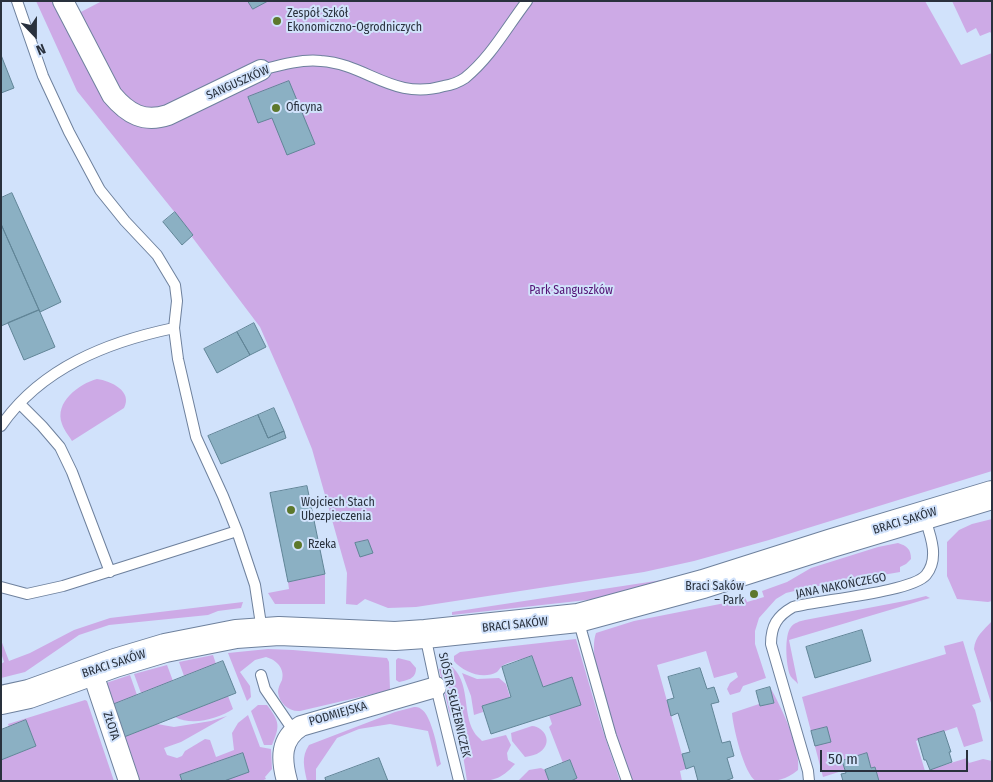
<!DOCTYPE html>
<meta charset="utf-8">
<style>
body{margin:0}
#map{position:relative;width:993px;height:782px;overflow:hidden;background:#d1e2fb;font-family:"Fira Sans Condensed",sans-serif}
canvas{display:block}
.frame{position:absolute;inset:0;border:2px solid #29313d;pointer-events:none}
.north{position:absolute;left:10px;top:10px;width:50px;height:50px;-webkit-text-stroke:4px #d1e2fb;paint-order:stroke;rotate:158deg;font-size:14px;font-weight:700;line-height:20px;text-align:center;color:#29313d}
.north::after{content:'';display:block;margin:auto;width:18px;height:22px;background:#29313d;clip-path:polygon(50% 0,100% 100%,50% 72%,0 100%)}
.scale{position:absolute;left:820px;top:750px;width:148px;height:22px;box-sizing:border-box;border:2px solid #29313d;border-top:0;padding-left:6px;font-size:15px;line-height:18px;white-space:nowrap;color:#29313d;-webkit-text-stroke:4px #d1e2fb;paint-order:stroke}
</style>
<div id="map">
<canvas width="993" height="782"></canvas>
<div class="frame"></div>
<div class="north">N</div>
<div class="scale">50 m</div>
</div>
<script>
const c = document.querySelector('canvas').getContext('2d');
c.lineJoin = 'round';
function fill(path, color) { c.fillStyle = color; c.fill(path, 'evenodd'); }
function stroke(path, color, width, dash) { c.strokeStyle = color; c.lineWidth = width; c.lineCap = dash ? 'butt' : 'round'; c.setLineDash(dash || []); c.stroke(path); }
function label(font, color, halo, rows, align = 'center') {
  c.font = font + ' "Fira Sans Condensed",sans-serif'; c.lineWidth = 4; c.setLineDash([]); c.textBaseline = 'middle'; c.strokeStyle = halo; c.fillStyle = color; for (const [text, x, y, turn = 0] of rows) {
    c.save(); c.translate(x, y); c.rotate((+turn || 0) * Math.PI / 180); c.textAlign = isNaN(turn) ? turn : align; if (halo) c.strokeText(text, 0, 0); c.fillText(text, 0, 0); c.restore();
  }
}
fill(new Path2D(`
 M36 1H56L77 14 102 1H925L961 65 992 53V471L769 540 694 561 644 572 416 607 388 608 365 599 357 605 346 604 347 573 312 449 293 402 260 327 192 237 193 235 77 91Z
 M952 1H992V34L990 32 980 36 976 28 967 33Z
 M97 379C111 381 133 391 124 408L72 441C69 436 64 430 62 424 54 402 79 384 97 379Z
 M992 519V601L988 602 957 599 947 576V542L959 530 972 524Z
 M898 543C907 546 911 549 911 559L906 564 900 567V572L807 588 786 593 776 599 759 618 755 631V644L766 678 743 686 740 692 730 695 727 689 730 683 738 677 736 672 714 678 706 651 657 665 686 769 680 771 682 781H633C621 749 585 663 596 633L634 621 725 603 745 597 747 602 764 597 762 591 787 582 811 568 878 547Z
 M325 574V604H275L268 593 289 589 288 582Z
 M695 575 596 599 452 615V612Z
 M926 596 930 598 789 640 798 684C796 681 791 678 790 675 786 665 784 635 791 627 794 623 800 621 805 620L910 600Z
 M243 602 241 608 218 611 208 615 109 625 79 635 25 672 1 678V664L4 662 1 653V640L9 661 30 653 74 630 110 618Z
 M992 621V706L974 649C975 636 984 630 992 621Z
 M576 639 601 725 620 781H571L577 778 570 760 563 763 549 727 552 724 549 715 572 678 543 687 532 656C523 659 510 661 502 666 500 668 499 670 497 672 483 680 463 672 454 661V656L460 652Z
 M963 641 981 702 972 705 975 710 983 741 964 747 957 727 916 741 925 771 967 758 969 763 983 759 992 761V781H879L875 767 871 768 867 754 842 761 845 770 823 777 802 697 946 654 944 646Z
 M268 649 293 650 387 658 389 662 390 690 300 711C289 712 279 703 278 692 278 688 280 684 282 680 285 669 277 660 266 657L255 660 240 672 250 686 251 697 247 701 228 653Z
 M213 655 216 664 184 676 179 662Z
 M398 658 410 661 416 668C416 679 408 680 399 682L396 680V660Z
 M167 665 173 681 141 693 134 674Z
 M450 665C471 681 462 713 474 732 476 736 480 738 482 741L506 735 511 745 507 753 508 760 515 764C499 782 490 781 467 781L462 749 464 743 459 721 456 716H451L449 711 439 669Z
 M462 673 477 679 499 678 506 684 510 697 482 706 483 712 474 715 471 696Z
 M130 675 137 695 112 705 124 737 157 724 174 727 211 721 227 716 181 742 164 748 167 755 177 758 182 756 185 751 205 739 210 740 216 757 234 750 232 733 238 723 248 715 260 747 271 749 272 769 265 777 266 779 261 781H137L108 700 106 683Z
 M770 687C781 707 801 747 798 770 783 782 775 781 756 781 744 774 733 727 732 713L759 704 760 706 774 703Z
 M228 696 233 709C218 719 192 726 175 717Z
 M85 700 87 701 114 781H1V760L36 746 26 720 9 727 8 724Z
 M258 705H267C280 722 280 726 272 745H264L251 711Z
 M414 707C416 707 419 707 421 709 432 715 438 752 441 764L437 767 428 731 390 724 359 729 337 738 316 769V781H307C304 767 301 757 309 745L395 712Z
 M532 726C545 727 553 743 540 752 536 755 530 756 525 757L512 741 511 733Z
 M541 768 545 770 549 781H518L529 770Z`), '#cdaae6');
const building = new Path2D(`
 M248 1H268L253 9Z
 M1 55 14 88 1 93Z
 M289 81 315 144 287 155 272 118 258 123 248 97Z
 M12 193 61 302 40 312 1 224V198Z
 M175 212 193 235 182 245 163 222Z
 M1 224 39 310 1 326Z
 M39 310 55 347 24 360 8 323Z
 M254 323 266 347 250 355 237 332Z
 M237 332 250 355 217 373 204 349Z
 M274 408 284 431 268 438 258 415Z
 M258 415 268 438 284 431 286 438 221 464 208 436Z
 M307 486 325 574 288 582 270 493Z
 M368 540 373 553 360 557 355 543Z
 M862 630 871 661 815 678 806 647Z
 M532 656 543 687 572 677 581 705 491 734 482 706 511 697 502 667Z
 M223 661 236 693 124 737 112 705Z
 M700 668 707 689 714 687 719 702 711 704 722 743 730 741 734 756 727 758 733 778 725 781H698L694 766 686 769 682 754 690 752 678 713 671 716 667 700 674 698 668 677Z
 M770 687 774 703 760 706 756 691Z
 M26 720 36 746 1 760V730Z
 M827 727 831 742 815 746 811 731Z
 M944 731 951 752H949L952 762 930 770 926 760H924L918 739Z
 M243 753 249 772 224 781H182L180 775Z
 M867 753 871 768 875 767 879 781H843L841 774 846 773 842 761Z
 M379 758 388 781H326L325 778Z
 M570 760 577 778 571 781H549L545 770Z`);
fill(building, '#8bb0c3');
stroke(building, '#618597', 1);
const lane = new Path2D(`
 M17 1 43 76 69 132 100 190 125 221 157 255 175 285 177 301 174 328 178 359 196 437 223 496 237 531 255 585 262 631
 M261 70C280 65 301 59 321 61 367 64 393 101 444 86 451 85 459 82 465 78 491 57 507 27 527 1
 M20 404 42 426 60 447 72 472 110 572
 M1 426C41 368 107 342 174 328
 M1 587 27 594 63 586 237 531
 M578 619 611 736 627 781
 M425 635 436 687 459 781
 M261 675 265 689 293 730
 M809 781 808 771 771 644C771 626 777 616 793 607 819 600 912 592 926 575 940 558 930 534 924 516`);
const street = new Path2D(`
 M63 1 112 95C128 114 144 123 168 115L261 70
 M92 671 129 781
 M287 781C281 759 280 739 301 726L436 687`);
const secondary = new Path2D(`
 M1 700 29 694 115 663 165 648 236 634 279 631 395 636 425 634 578 618 703 584 832 543 992 495`);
stroke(lane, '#6e819d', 12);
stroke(street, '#6e819d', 22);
stroke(secondary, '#6e819d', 30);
stroke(lane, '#fff', 10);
stroke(street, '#fff', 20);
stroke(secondary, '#fff', 28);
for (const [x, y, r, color] of [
 [277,21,5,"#5d782c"],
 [276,108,5,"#5d782c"],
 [291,510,5,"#5d782c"],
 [298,545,5,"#5d782c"],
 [754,594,5,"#5d782c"]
]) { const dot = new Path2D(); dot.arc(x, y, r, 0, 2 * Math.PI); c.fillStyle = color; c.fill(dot); stroke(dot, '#d1e2fb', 2); }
label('12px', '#29313d', '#d1e2fb', [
 ["Zespół Szkół",287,14],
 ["Ekonomiczno-Ogrodniczych",287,28],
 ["Oficyna",286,108],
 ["Wojciech Stach",301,503],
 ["Ubezpieczenia",301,517],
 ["Rzeka",308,545],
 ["Braci Saków",744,587,"right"],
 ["– Park",744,601,"right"]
], 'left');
label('12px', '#29313d', '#d1e2fb', [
 ["SANGUSZKÓW",238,83,-24],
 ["BRACI SAKÓW",905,521,-17],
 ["JANA NAKOŃCZEGO",841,586,-11],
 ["BRACI SAKÓW",515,625,-6],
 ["BRACI SAKÓW",114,664,-18],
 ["SIÓSTR SŁUŻEBNICZEK",454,705,77],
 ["PODMIEJSKA",338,714,-16],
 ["ZŁOTA",111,726,72]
]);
label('12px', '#531274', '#d1e2fb', [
 ["Park Sanguszków",571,291]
]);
</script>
